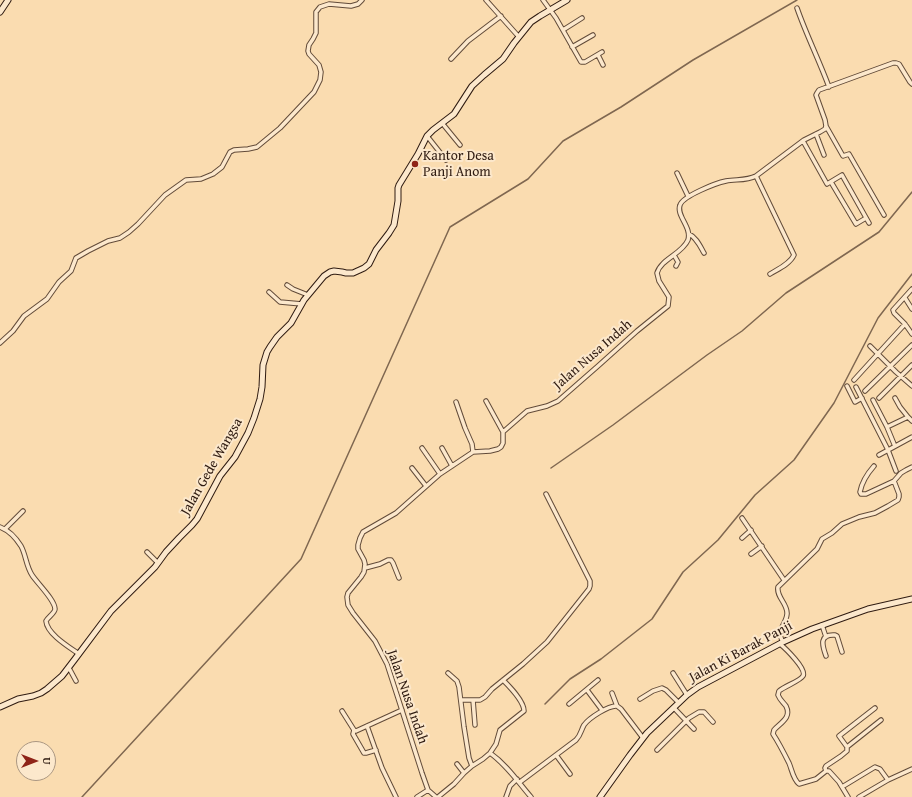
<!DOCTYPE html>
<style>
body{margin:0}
#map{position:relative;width:912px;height:797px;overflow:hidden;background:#fadcb0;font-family:"Gentium Book Plus",serif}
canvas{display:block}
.north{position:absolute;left:16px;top:741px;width:40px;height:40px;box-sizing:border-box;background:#fce8cc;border:1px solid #aa9681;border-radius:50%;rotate:90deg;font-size:11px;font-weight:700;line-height:16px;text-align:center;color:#2f1b11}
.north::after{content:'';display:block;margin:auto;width:14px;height:18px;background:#8f2418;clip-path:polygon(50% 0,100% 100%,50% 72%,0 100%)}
</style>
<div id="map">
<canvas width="912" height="797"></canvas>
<div class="north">U</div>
</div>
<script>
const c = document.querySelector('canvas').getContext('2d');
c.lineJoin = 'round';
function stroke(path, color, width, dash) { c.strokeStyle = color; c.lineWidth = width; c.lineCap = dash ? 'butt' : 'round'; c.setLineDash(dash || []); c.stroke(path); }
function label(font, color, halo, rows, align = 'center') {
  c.font = font + ' "Gentium Book Plus",serif'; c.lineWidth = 4; c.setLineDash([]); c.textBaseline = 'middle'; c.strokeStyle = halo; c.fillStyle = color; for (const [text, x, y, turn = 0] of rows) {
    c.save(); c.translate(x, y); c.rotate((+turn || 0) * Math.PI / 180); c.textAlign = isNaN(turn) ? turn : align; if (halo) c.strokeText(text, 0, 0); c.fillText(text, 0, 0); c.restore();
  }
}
stroke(new Path2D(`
 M551 468 613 425 707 355 742 331 786 293 879 232 912 192
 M545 704 570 679 601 659 652 619 683 572 718 540 755 495 794 460 834 403 878 318 912 274
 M82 797 301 559 450 227 528 179 563 141 621 107 693 60 797 0`), '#7f6750', 1.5);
const street = new Path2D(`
 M486 0 519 37
 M543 0 556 18 581 62H585L602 52
 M797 8C806 34 819 60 829 87
 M563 30 582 18
 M572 47 593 35
 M598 55 603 65
 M451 59 468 41 489 25 501 16
 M442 123 460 145
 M826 126 843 156 849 154 884 215
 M816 134 824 155
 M427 136 446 160
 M803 141 827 184 842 175 869 223
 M677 173 688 196
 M756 176 794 255C790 264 778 269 770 274
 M831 182 856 224 866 218
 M689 234C696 237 700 246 704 253
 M674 255 678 262 676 266
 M287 285 293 289 308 295
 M912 289 893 310 894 313 905 324 912 334
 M269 292 280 302 302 304
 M905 298 912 309
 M0 343 13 331 24 316 47 299 59 282 71 271 76 258 88 251 108 241 120 238 129 232 138 224 165 195 186 180 201 179 213 174 222 167 230 152 234 150 248 149 257 147 280 128 314 92 320 80 321 72 319 65 309 54 308 51 309 45 313 39 316 33V12L320 7 329 4 351 6 358 4 362 0
 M870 346 896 372 912 386
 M854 380 905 324
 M847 386 855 402 862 398
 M856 387 888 450 896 471
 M865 391 912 345
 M879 398 912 365
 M895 398 900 407 908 417
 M873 400 887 427 908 417 912 421
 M486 401 503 432
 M456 402 465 428 472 444 473 452
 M887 427 894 444
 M422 448 440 474
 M442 448 452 466
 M879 455 912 437
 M874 466C867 474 862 481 860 492L861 494H866L894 481 901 473 906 470 912 467
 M412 468 426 486
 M742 518 784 580
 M0 527C8 530 16 538 21 546 26 555 26 566 32 575 37 583 55 600 55 609 55 613 48 617 46 621 47 634 69 647 79 654
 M5 529 23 511
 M742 538 751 530
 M147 552 158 563
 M751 554 762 546
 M365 568 380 564 388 560H391L393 563 399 578
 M822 625 826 637
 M783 642C775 629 786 626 787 614 788 604 776 597 778 587L817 549 822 539 832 533 842 524 859 517 875 513 888 506 898 500 899 497V494L894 481
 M780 644C785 648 807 669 803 676 800 681 785 686 779 691L778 695C780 700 783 702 786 706 792 718 780 723 774 730L773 734C779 743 784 753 789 763 792 770 793 779 799 784L816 779 826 771H829L839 782 848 797
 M826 656C822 645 819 634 835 635L837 636 842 652
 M69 668 76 681
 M448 673 457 681 459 687 464 727 469 758 472 766
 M673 673 687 695
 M587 690 602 710
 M612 693 617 706
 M640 699 653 691 662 688 666 690 679 703
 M461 700H480L485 697 492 689 523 664 547 642 589 589 590 586V581L546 494
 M473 700 475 725
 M569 704 598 680
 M674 708 694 729
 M342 711 354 730 356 731 402 710
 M367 726 382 768 396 797
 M354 730 353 734 364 753H366L376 750
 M847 747 881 720
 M657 750 689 718 699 712H704L713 722
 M490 753C507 765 518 782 531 797
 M556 755 570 774
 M457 764 464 773
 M826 771 825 768 826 766 841 756 847 751V747L839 736 875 708
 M520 782 576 740C581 735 581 730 584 725 589 718 609 705 617 706L621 709 643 738
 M842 787 875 767 880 769 888 780
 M417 797 428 790
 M436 797 428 790 422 773 398 698 387 664 375 641 353 613 348 605 347 597 348 593 361 577 364 572 365 564 364 560 358 549V545L360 538 363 532 396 513 440 474 473 452 490 451 498 449 501 447 503 443V432L527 411 547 406 558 401 598 366 637 331 668 306 669 297 659 281 657 273C661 259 682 254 688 240 692 227 676 216 680 205 683 196 716 183 726 181 736 179 746 181 756 176L804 140 820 132 825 129 826 126 825 120 816 95 817 93 819 90 893 63H896L899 64 910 82 912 84
 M438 797 454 784 464 773 472 766 483 759 490 753 496 744 500 730 524 711C524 701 510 687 503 680
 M506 797 510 786 517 779
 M859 797 888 780 912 769`);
const secondary = new Path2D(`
 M0 12 8 0
 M0 707 18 699 33 696 41 693 47 689 62 676 75 659 111 611 155 567 166 552 179 538 192 525 197 519 220 476 235 457 248 433 254 418 260 399 262 387 263 365 267 352 270 347 277 337 291 323 304 300 324 276 330 272 334 271 342 272 346 273H353L364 268 369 264 376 250 389 233 394 225 398 201V188L399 185 418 154 427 136 433 130 454 114 472 86 484 75 503 59 514 43 531 22 540 16 567 0
 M600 797 630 755 647 733 687 695 698 687 783 642 812 629 868 609 912 599`);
stroke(street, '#624b39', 5.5);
stroke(secondary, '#2f1b11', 7);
stroke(street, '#fce8cc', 3.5);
stroke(secondary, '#fce8cc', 5);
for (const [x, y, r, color] of [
 [415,164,4,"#8f2418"]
]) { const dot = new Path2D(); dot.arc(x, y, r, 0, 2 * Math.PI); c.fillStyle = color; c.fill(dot); stroke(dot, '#fce8cc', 1.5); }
label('14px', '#2f1b11', '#fce8cc', [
 ["Kantor Desa",423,156],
 ["Panji Anom",423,172]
], 'left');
label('14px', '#2f1b11', '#fce8cc', [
 ["Jalan Nusa Indah",593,355,-41],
 ["Jalan Gede Wangsa",212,467,-60],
 ["Jalan Ki Barak Panji",741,652,-28],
 ["Jalan Nusa Indah",407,697,71]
]);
</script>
